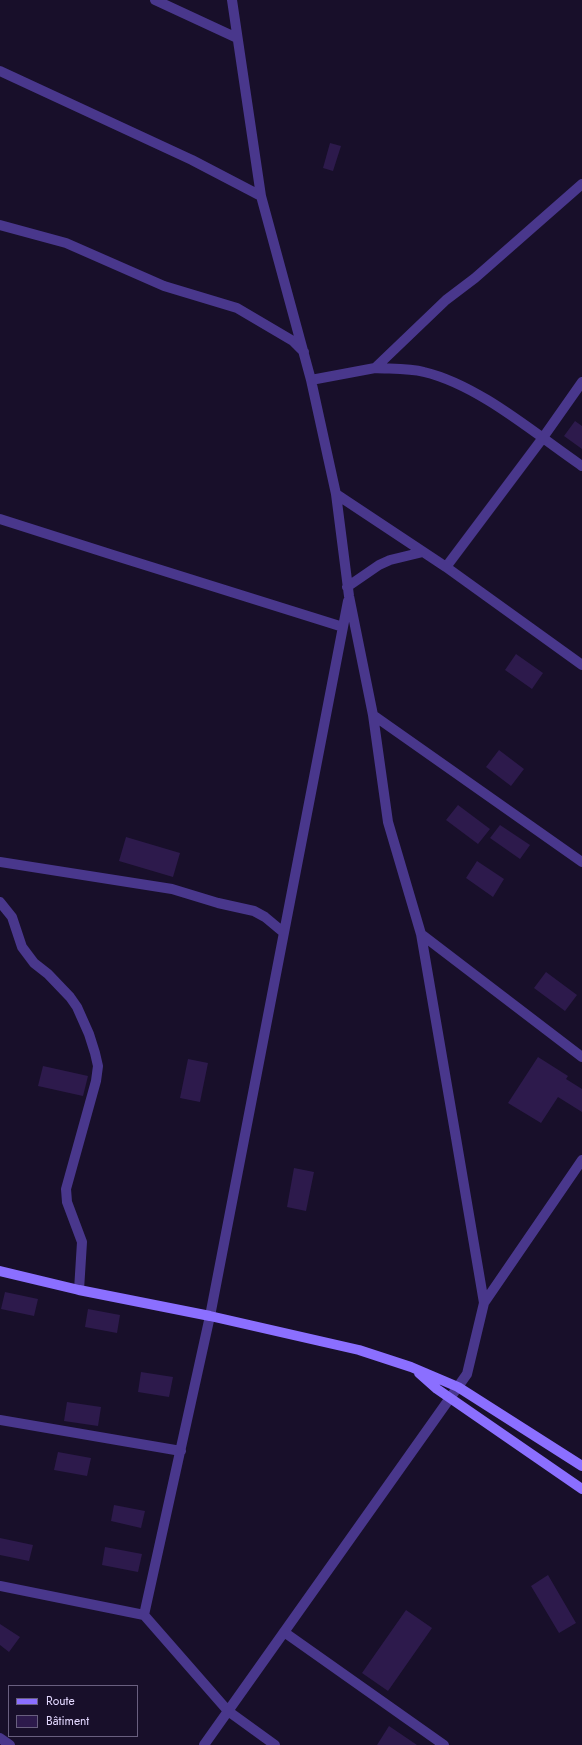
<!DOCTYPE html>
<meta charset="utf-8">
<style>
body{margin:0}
#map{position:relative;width:582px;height:1745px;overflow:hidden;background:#180f2a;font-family:Jost,sans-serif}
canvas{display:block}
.legend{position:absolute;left:8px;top:1685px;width:130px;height:52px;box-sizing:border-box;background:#180f2a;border:1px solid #695f7f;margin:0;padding:5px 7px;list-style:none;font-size:12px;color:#e3d8ff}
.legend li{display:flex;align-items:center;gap:8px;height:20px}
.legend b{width:20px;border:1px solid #695f7f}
</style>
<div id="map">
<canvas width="582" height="1745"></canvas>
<ul class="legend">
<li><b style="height:5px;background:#8b6fff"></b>Route</li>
<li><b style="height:11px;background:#2d1a4c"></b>Bâtiment</li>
</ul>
</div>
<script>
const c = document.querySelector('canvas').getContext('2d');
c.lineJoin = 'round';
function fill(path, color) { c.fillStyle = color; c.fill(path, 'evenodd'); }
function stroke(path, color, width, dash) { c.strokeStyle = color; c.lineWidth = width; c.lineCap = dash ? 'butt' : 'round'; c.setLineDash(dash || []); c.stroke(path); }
fill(new Path2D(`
 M330 143 341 146 333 171 323 168Z
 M575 421 582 426V449L564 436Z
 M516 654 543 673 532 689 505 670Z
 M499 750 524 769 511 786 486 767Z
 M458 805 490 829 478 844 446 820Z
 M500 825 530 845 520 859 490 838Z
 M126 837 180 853 173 877 119 861Z
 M477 861 504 879 493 897 466 878Z
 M546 972 577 995 565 1011 534 988Z
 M538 1057 568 1076 566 1079 582 1089V1112L558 1097 541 1123 508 1103Z
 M188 1059 208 1063 200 1102 180 1098Z
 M43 1066 88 1076 83 1096 38 1086Z
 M294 1168 314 1172 306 1211 287 1207Z
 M5 1292 38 1299 34 1316 1 1309Z
 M88 1309 120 1315 117 1333 85 1327Z
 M141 1372 173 1377 169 1397 138 1392Z
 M67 1402 101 1407 98 1426 64 1421Z
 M58 1452 91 1458 87 1476 54 1470Z
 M114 1505 145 1511 141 1528 111 1521Z
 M0 1538 33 1545 29 1561 0 1555Z
 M105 1547 142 1554 138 1572 102 1565Z
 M548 1575 576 1623 559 1633 531 1586Z
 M406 1610 432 1628 388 1691 362 1673Z
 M0 1624 20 1637 9 1652 0 1645Z
 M389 1726 417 1745H377Z`), '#2d1a4c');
stroke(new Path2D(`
 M155 0 237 38
 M0 71 192 160 261 196
 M0 225 66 243 164 286 237 308 293 341 304 352
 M375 368C391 369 409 368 424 372 479 385 535 434 582 466
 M311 380 375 368 446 300 475 278 582 184
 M336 494 446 567 582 665
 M0 519 113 555 343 627
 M446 567 542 439 582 382
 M347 587 379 565 390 560 423 552
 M373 715 582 862
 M0 862 172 889 218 903 254 911 265 917 283 932
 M0 902 12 917 22 947 34 963 48 974 70 997 77 1007 89 1034 95 1053 98 1066 96 1081 66 1189 67 1202 82 1242 79 1290
 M421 934 582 1057
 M484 1303 582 1160
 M0 1420 181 1451
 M0 1586 144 1615 228 1711 275 1745
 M144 1615 210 1316 348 601
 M284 1632 444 1745
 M0 1738 10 1745
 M204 1745 467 1374 484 1303 456 1138 421 934 388 822 373 715 349 596 336 494 311 380 261 196 232 0`), '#49378c', 10);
stroke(new Path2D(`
 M0 1271 79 1290 210 1316 359 1350 411 1367 458 1387 582 1466
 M419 1373 437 1389 582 1489`), '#8b6fff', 10);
</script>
